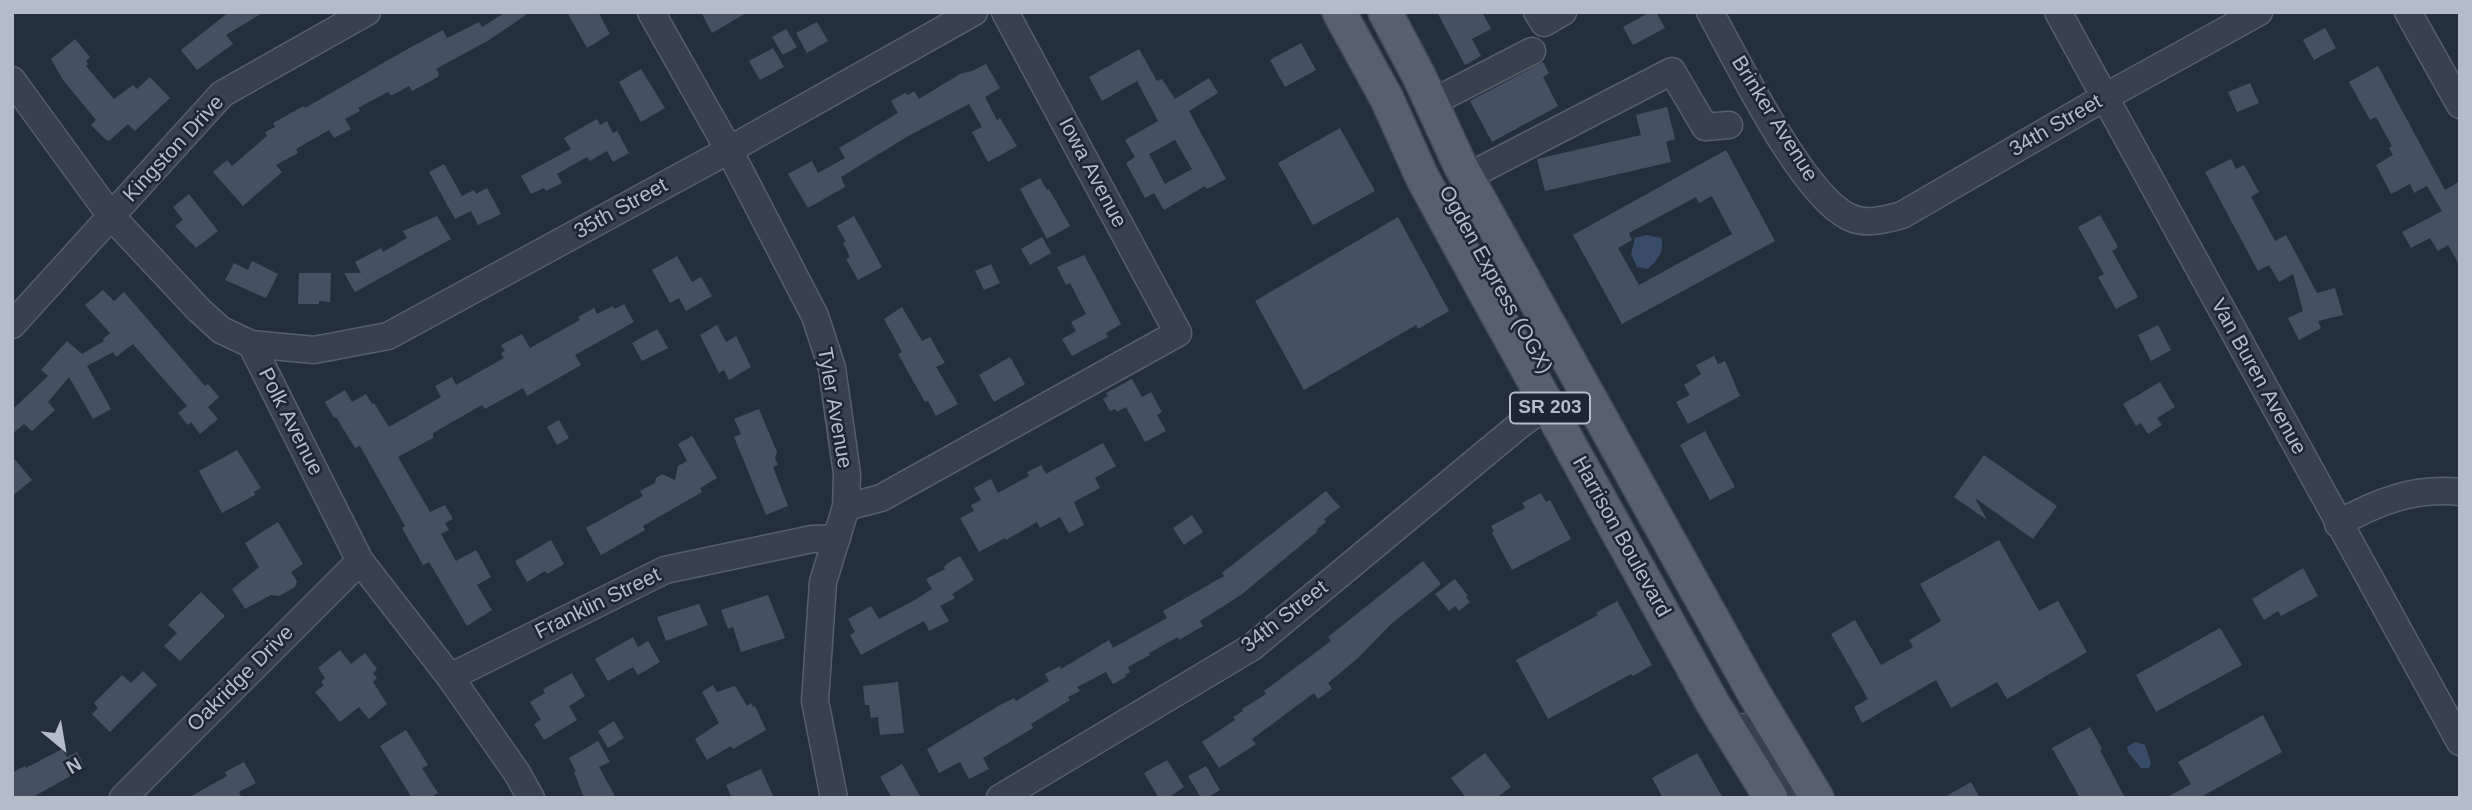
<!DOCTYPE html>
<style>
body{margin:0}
#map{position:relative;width:2472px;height:810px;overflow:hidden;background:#242f3e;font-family:Arial,sans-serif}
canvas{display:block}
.frame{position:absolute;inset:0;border:14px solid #b4bcc9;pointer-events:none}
.north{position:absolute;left:28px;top:712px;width:70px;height:70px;-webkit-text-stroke:5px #1d2633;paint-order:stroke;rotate:150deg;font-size:19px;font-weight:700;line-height:28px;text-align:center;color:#b4bcc9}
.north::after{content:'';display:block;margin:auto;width:24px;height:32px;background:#b4bcc9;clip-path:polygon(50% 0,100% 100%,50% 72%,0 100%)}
</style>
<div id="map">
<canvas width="2472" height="810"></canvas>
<div class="frame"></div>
<div class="north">N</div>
</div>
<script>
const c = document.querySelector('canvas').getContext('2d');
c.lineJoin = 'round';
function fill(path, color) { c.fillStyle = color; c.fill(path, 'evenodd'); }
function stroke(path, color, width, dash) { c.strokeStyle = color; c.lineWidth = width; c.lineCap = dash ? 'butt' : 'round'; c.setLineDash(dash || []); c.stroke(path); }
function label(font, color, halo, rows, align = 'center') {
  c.font = font + ' Arial,sans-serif'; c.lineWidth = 5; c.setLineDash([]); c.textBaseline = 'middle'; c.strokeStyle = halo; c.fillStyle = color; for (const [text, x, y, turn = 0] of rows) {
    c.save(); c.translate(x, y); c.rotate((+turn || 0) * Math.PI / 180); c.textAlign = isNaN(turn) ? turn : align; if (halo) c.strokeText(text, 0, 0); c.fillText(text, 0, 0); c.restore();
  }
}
fill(new Path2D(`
 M1646 235 1661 238C1665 252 1658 259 1648 269L1637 267 1631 254 1635 238Z
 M2135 742 2145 745 2151 763 2149 768H2141L2128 752 2127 747Z`), '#394c67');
fill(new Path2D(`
 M229 12H264L226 35 233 44 197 70 181 50Z
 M506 12H524L526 15 489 40 436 69 439 74 438 77 412 91 409 86 393 95H390L388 92 358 108 360 111 345 119 351 129 334 138 329 130 296 149 298 153 276 165 282 172 243 206 213 172 227 160 232 166 267 136 265 132 275 127 273 123 304 106 305 108 404 51 443 30 447 38 479 22 482 27Z
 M567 12H598L610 34 587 48Z
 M701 12H748L712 33Z
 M1437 12H1482L1491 29 1472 39 1481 56 1465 65Z
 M1650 12H1656L1665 28 1633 45 1623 27Z
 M817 22 828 41 807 53 796 33Z
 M2325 28 2336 48 2314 60 2303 40Z
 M786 29 797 47 783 55 772 37Z
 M75 39 90 57 86 61 88 64 86 66 114 99 133 85 137 89 150 77 170 98 135 131 128 124 109 141 105 139 91 125 96 120 63 80 51 59Z
 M1301 43 1316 70 1285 87 1270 60Z
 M773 48 784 67 760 80 749 61Z
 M1139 49 1157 81 1162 79 1175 99 1209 78 1218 93 1189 111 1226 179 1207 189 1205 186 1164 210 1154 193 1145 198 1126 163 1135 157 1125 140 1158 121 1137 81 1102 101 1089 77ZM1175 140 1192 169 1165 184 1149 154Z
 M1543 62 1549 73 1543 77 1558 106 1492 142 1470 101Z
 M986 64 1000 88 985 97 997 120 1000 118 1017 146 988 162 972 132 982 127 969 104 910 135 841 177 845 187 808 208 788 174 812 161 818 173 845 158 839 148 898 113 891 101 905 93 908 95 914 91 919 99 960 74 972 71Z
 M2378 66 2445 190 2460 181V266L2448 245 2438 251 2430 238 2411 248 2402 232 2442 211 2427 186 2414 193 2410 184 2391 194 2376 165 2393 155 2389 148 2392 146 2376 117 2370 120 2349 82Z
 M641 69 665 108 641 122 619 82Z
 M2250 83 2259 103 2237 112 2228 92Z
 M1667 107 1675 139 1666 142 1671 162 1545 191 1537 159 1641 135 1636 115Z
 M597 119 600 125 607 121 613 133 617 131 629 153 613 162 607 151 590 161 587 157 557 174 562 183 546 191 544 188 531 194 521 176 571 149 564 138Z
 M1340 128 1375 191 1313 225 1278 163Z
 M1726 150 1775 241 1622 324 1573 235ZM1712 196 1732 234 1639 285 1618 248 1632 240 1629 233 1696 197 1699 203Z
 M2231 159 2236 169 2244 165 2259 192 2251 197 2275 241 2286 235 2317 293 2335 288 2343 315 2318 321 2321 328 2299 340 2288 318 2303 311 2293 274 2279 282 2269 265 2258 271 2205 172Z
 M444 164 462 196 474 190 476 194 487 188 501 214 478 225 471 211 455 219 429 172Z
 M1040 178 1047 190 1049 189 1070 226 1047 239 1020 189Z
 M189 194 218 231 196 248 175 226 183 220 173 207Z
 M2100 215 2118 247 2112 251 2138 297 2116 309 2098 277 2104 274 2078 227Z
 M437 216 451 239 355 292 344 273H361L355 262 381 248 383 252 407 238 403 231Z
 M854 216 882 267 858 280 846 259 850 257 843 243 846 242 837 226Z
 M1398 217 1449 311 1418 329 1416 325 1304 390 1255 301Z
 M1042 237 1051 253 1030 265 1021 249Z
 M1084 255 1121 324 1106 333 1108 337 1072 356 1062 339 1076 331 1071 322 1086 314 1070 283 1066 285 1057 267Z
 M677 256 692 282 701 277 712 296 686 311 679 298 670 303 652 270Z
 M252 261 278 274 266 298 225 280 234 263 248 270Z
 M991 264 1000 283 984 290 975 271Z
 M299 273H331L330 302 319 301V304H298Z
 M103 290 114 301 124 292 205 386 208 384 219 397 208 407 218 419 200 434 191 422 188 425 178 413 187 406 133 344 116 357 113 352 87 366 111 409 93 419 69 377 48 402 55 410 32 431 24 424 12 434V410L48 376 41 370 67 341 82 354 104 341 103 339 110 333 85 305Z
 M624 304 634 322 575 355 581 365 527 396 523 388 485 409 482 405 433 433V438L398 457 430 512 445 505 453 519 445 523 449 530 441 534 456 561 476 550 491 577 477 585 492 610 467 626 429 562 423 565 402 528 405 526 360 446 355 448 336 417 334 418 325 402 345 390 352 402 366 394 372 404 374 403 389 427 441 397 435 386 452 377 456 385 504 358 501 353 505 351 501 345 522 334 530 348 580 320 578 317 594 308 597 314 613 306 615 309Z
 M902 307 922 341 930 337 945 363 936 367 958 404 936 416 928 401 925 402 898 354 902 352 884 319Z
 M717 325 726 342 736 336 751 367 729 380 724 370 719 373 700 335Z
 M2158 325 2171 350 2151 361 2138 335Z
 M657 329 668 348 642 361 632 343Z
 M1714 356 1718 364 1725 361 1740 396 1688 424 1676 402 1690 395 1684 385 1701 374 1696 365Z
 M1010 357 1025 384 994 402 979 375Z
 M1132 379 1142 397 1151 392 1162 412 1157 415 1166 431 1145 442 1126 407 1117 412 1115 409 1110 411 1103 399 1108 396 1106 393Z
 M2160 382 2175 407 2157 418 2162 425 2148 434 2141 423 2136 426 2123 404Z
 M759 409 777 452 775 458 778 465 773 467 788 506 766 515 734 437 741 434 734 419Z
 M559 420 569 438 557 445 547 427Z
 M1705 431 1735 487 1710 500 1680 445Z
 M692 436 717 478 700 488 702 492 643 526 645 530 601 555 586 528 643 496 640 491 655 483 656 478 662 474 675 480 678 466 687 461 678 444Z
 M1103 443 1116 466 1095 478 1100 488 1074 502 1084 525 1069 533 1060 517 1040 528 1037 522 1006 540 1005 538 979 552 960 518 974 511 971 505 981 500 974 488 991 479 998 493 1029 476 1027 472 1041 465 1046 474Z
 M237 450 261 488 254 492 255 495 222 513 199 471Z
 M1984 455 2057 506 2033 539 1975 498 1987 520 1954 497Z
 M12 456 32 480 12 496Z
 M1326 491 1340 507 1324 519 1326 522 1316 530 1318 531 1241 595 1200 621 1203 626 1179 640 1178 637 1149 653 1150 655 1128 667 1130 672 1125 675 1126 677 1113 684 1106 672 1077 687 1080 691 1068 697 1070 700 1031 724 1033 728 983 758 989 769 969 779 960 762 939 773 927 749 1000 705 1014 698 1016 701 1049 681 1045 674 1060 666 1061 669 1109 640 1113 648 1167 618 1163 611 1224 576 1222 573Z
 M1541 493 1546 502 1550 500 1571 539 1512 570 1492 533 1494 531 1491 526 1525 508 1522 503Z
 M1192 515 1203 532 1184 545 1173 528Z
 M278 522 303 564 291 572 297 581 295 587 279 596 271 595 245 609 232 589 259 567 245 543Z
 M551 540 564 564 547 574 545 571 527 582 515 561Z
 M1999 540 2039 611 2058 601 2087 652 2007 699 1997 682 1951 708 1936 680 1862 723 1854 707 1868 699 1831 634 1855 620 1881 665 1913 647 1909 640 1941 621 1920 584Z
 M960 556 974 580 952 594 955 598 940 606 949 621 929 631 924 621 861 655 850 635 855 632 848 619 871 606 879 619 913 601 932 589 926 579 945 569 944 567 948 563Z
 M1423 561 1441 584 1390 625 1359 657 1328 683 1332 689 1318 699 1314 693 1252 739 1256 744 1219 768 1202 742 1235 720 1233 717 1243 711 1242 709 1266 694 1264 691 1331 641 1328 637Z
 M2303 568 2318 596 2281 616 2278 611 2264 620 2252 599Z
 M1455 579 1468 596 1466 597 1470 602 1459 611 1455 606 1449 611 1435 594Z
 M201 592 225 616 180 661 164 646 177 633 168 625Z
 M768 595 785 638 741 652 733 627 728 629 721 610Z
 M1617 601 1652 665 1633 676 1631 674 1548 719 1516 660 1598 615 1596 613Z
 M699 604 708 625 666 641 657 617Z
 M2220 628 2242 665 2156 712 2136 675Z
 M633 637 638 647 648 641 660 662 638 675 633 667 608 681 595 659Z
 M340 650 351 664 365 653 377 669 373 673 377 678 373 682 387 704 369 719 359 707 340 722 315 692 324 685 321 682 325 678 318 668Z
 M143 671 157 685 110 732 92 714 98 708 94 703 122 675 131 683Z
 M572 673 585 696 569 706 577 720 544 740 534 724 541 720 530 702 545 693 543 690 547 687Z
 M898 682 904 733 880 735 878 717 871 718 869 705H865L863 686Z
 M713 685 717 692 735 686 747 706 751 703 753 707 755 706 766 730 733 749 731 746 707 760 695 739 719 723 702 692Z
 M2263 715 2282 752 2199 798H2166L2191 784 2178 762Z
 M614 721 624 738 608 748 598 731Z
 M2090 727 2102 749 2100 750 2125 798H2080L2052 748Z
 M406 730 428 765 422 768 438 793 430 798H412L380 746Z
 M598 741 610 762 599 767 616 798H584L574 772 576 771 569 758Z
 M62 749 67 757 77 752 85 768 31 798H12V773L25 766 26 768Z
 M1485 753 1511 787 1496 798H1466L1451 778Z
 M1697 753 1723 798H1663L1652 778Z
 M1167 760 1184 787 1168 798H1159L1144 773Z
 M244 762 256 783 239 792 242 798H188L227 776 225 772Z
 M902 764 911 780 921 798H892L880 777Z
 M1206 766 1220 790 1207 798H1201L1188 776Z
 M761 769 774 798H732L726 785Z
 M1971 782 1980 798H1943Z`), '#455162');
const minor = new Path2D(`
 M651 12 729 150 815 316 832 368 847 474 846 507 823 582 815 701 834 798
 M1537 12 1544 23 1563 12
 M1710 12C1737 60 1802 195 1849 217 1866 225 1884 220 1902 215L2105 97 2259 12
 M2058 12 2460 742
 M2408 12 2460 105
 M12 80 111 216 199 310 221 330 251 344 360 561 450 677 517 773 531 798
 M1431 103 1532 51
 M1467 177 1672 71 1705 127 1729 125
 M12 325 222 94 367 12
 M251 344 314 350 388 336 729 150 974 12
 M846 507 881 498 1178 333 1005 12
 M2338 524C2376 502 2415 487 2460 492
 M450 677 665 570 812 539 837 538
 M1744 727 1765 756 1789 798
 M123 798 360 561
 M1000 798 1252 647 1522 423 1548 405`);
const major = new Path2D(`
 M1339 12 1387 99 1422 177 1481 285 1712 702 1771 798
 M1385 12 1419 76 1460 165 1755 695 1817 798`);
stroke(minor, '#565f6c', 29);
stroke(major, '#414a57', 36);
stroke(minor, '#38414e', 26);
stroke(major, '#56606e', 33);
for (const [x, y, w] of [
 [1550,408,80]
]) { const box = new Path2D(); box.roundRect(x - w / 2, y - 15.5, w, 31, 5); c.fillStyle = '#1d2633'; c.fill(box); stroke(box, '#b4bcc9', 2); }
label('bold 19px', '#b4bcc9', null, [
 ["SR 203",1550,408]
]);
label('21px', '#b4bcc9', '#1d2633', [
 ["Brinker Avenue",1774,119,58],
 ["34th Street",2056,126,-30],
 ["Kingston Drive",174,149,-47],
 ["Iowa Avenue",1092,173,62],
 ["35th Street",621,209,-29],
 ["Ogden Express (OGX)",1495,280,61],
 ["Van Buren Avenue",2258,377,61],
 ["Tyler Avenue",834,408,80],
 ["Polk Avenue",290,422,63],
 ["Harrison Boulevard",1621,537,61],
 ["Franklin Street",598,604,-26],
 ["34th Street",1285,617,-38],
 ["Oakridge Drive",241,679,-45]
]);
</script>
